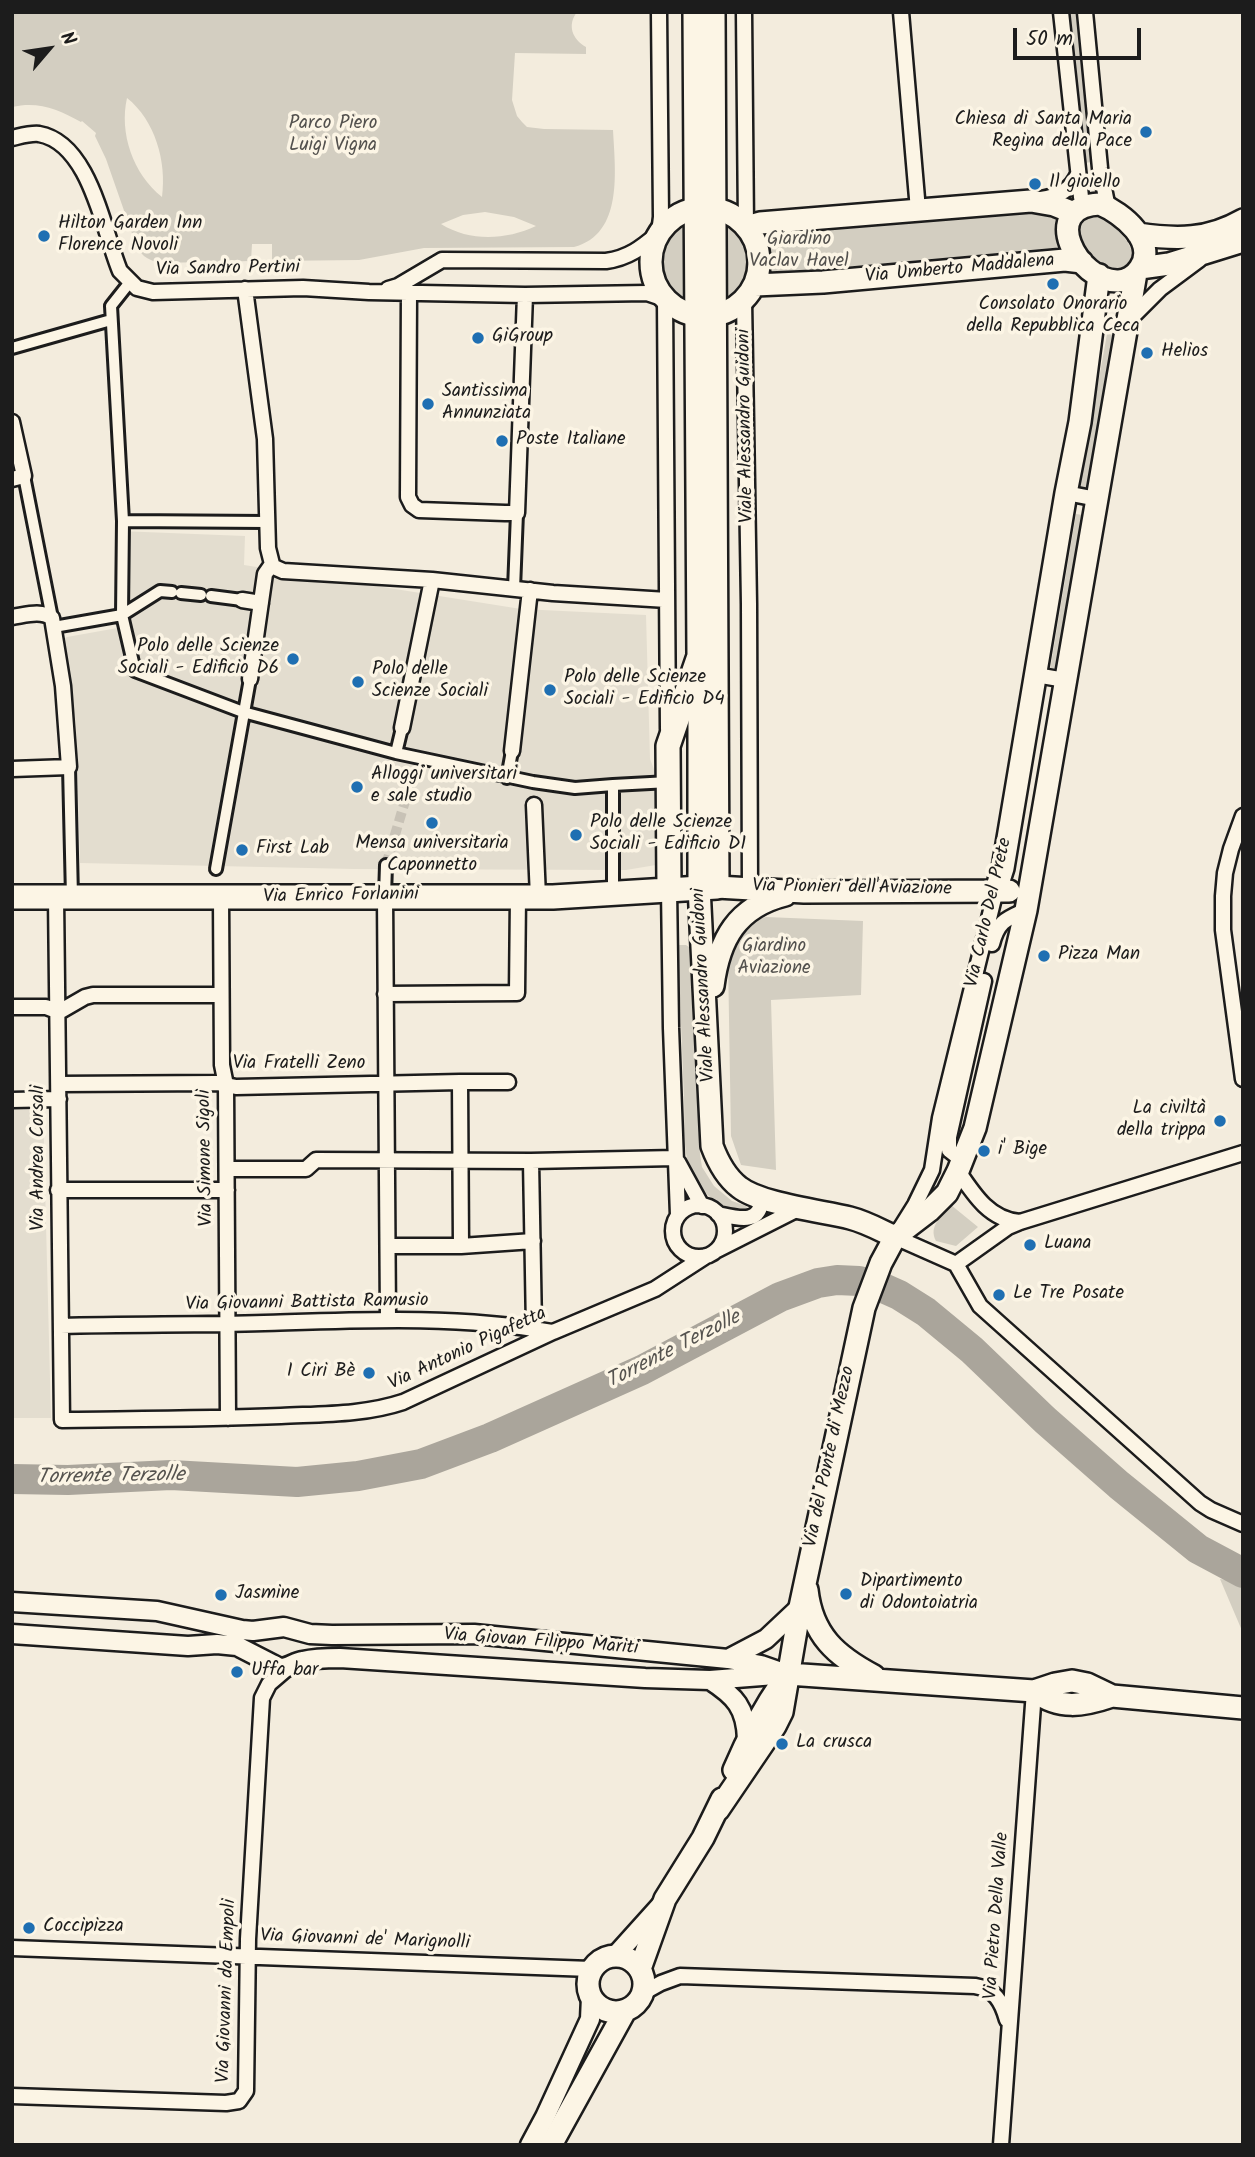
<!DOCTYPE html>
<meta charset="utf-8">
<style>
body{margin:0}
#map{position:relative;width:1255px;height:2157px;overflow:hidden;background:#f3ecdd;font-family:Kalam,sans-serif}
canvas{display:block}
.frame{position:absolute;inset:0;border:14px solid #1c1c1c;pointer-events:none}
.north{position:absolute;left:14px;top:14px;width:70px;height:70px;-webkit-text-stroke:5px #fcf5e5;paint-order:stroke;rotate:61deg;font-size:19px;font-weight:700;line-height:28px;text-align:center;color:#1c1c1c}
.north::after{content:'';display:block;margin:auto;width:24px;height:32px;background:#1c1c1c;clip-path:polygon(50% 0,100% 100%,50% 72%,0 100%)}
.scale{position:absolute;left:1013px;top:28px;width:128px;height:32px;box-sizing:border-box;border:4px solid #1c1c1c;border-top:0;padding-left:9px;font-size:21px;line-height:24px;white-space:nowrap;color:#1c1c1c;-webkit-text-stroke:5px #fcf5e5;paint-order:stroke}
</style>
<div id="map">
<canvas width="1255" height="2157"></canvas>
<div class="frame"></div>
<div class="north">N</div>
<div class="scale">50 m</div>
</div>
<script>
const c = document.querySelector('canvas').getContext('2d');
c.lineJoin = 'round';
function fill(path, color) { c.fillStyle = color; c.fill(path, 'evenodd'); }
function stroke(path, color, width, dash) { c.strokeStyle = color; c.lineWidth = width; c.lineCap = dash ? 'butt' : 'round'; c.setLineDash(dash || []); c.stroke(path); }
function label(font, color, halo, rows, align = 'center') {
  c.font = font + ' Kalam,sans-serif'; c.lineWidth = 7; c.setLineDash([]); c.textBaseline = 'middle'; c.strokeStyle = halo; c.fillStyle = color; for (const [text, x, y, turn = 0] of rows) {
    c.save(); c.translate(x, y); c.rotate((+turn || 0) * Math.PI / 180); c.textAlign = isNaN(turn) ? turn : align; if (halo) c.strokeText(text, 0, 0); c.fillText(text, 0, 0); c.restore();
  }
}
fill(new Path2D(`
 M119 531 245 536 244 565 521 609 646 615 650 759 659 782 660 850 656 865 626 870 354 869 80 863 76 724 62 640 67 637 123 627Z
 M12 1108H43L51 1418H12Z`), '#e3ddcf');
fill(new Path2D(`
 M12 12H577C567 25 572 39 586 47V54L515 53 512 100 517 116 522 122 527 127 544 129 613 130C615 170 624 234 574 247L424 248 359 260 272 261V244H252L251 261 159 263C146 259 140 255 135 242L106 159 95 136 96 133 82 121 81 122C58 109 38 101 12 107ZM127 98C155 120 167 162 162 197 133 174 119 133 127 98ZM485 212 514 217 536 226C506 240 470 242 441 224L463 215Z
 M1068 12H1076L1092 162 1084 163Z
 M1046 211 1062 213 1059 237 1061 252 771 278 764 230Z
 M1096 216C1110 220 1142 248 1129 263 1126 268 1121 270 1115 270 1099 270 1053 222 1096 216Z
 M688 225 687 302C655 285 652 241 688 225Z
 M724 225C755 239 757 289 724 300Z
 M1107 334 1115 335 1087 492 1079 490Z
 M1076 514 1083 515 1056 671 1050 670Z
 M766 917 863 921 861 995 771 1000 776 1170 741 1165 731 1136 728 959C735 936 741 923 766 917Z
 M679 945H686L689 947 700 1154 702 1167 714 1186 732 1201 746 1206 748 1209 747 1211C721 1210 699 1193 690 1169 682 1147 685 1121 684 1099 682 1048 680 998 678 947Z
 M951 1205 978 1227 956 1246 936 1241C928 1226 942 1216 951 1205Z
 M1220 1579 1243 1582V1633Z`), '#d3cec1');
stroke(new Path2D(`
 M12 1479 68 1480 171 1475 297 1482 358 1476 421 1464 490 1438 642 1370 780 1297 818 1283 837 1280 859 1281 881 1287 899 1295 926 1312 972 1350 1045 1420 1119 1485 1198 1549 1243 1573`), '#aaa59b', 30);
stroke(new Path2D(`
 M386 865 414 771`), '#c8c2b6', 10, [10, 5]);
const pedestrian = new Path2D(`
 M12 348 111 320
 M24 476 52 618
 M123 521 267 522
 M514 589 517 513
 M172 592 160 591 122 615 135 671 243 712 396 753 533 782 575 788 613 785
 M181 593 201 595
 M211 596 242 600
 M54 627 122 615 123 521 111 306 130 282
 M396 753 402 728
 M69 767 72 897
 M507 778 512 751
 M216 869 250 679
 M613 893V785L669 782
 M385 896 386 865`);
const minor = new Path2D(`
 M744 12 746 227
 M901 12 918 210
 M1061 12 1081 197 1084 206
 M1085 12 1100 168 1108 208
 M12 138C21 136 31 133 39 134 90 143 103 230 120 271L137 288 153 292 303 288 369 292 525 295 647 293 665 299 668 729
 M1041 199C1059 196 1071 190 1078 174
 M245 289 265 439 268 548 272 564
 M388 289 398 286 442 260 606 261C629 258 642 247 659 233L661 217 659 12
 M409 293 408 497 412 505 419 510 505 513H517L525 295
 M744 300 749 604 750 889
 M1127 322 1160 289 1199 260
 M12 422 24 476 12 479
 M1066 493 1097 499
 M272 564 274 567 283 571 432 580 553 593 667 600
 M242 600 261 603
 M12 617C26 615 41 610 52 618L63 686 69 767 12 769
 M1036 675 1065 680
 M250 679 265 574 272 564
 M402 728 432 580
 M512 751 530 590
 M534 805 538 897
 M1243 816 1231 849 1225 873 1223 896V930L1243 1079
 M669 889 671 1028 678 1215
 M385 896 388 1319
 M56 897 62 1420C135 1419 208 1419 281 1416 321 1414 364 1415 403 1402L553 1332 655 1289 706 1256
 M221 898 222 1065 226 1085 228 1418
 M992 944C998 921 1006 919 1026 910
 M385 994 517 993 518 896
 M12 1007H46L59 1012 85 997 93 995H221
 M460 1082H508
 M59 1084 217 1083 236 1087 460 1082 461 1246
 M12 1100 59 1099
 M531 1161 534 1328
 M963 1161 949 1150V1137L984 981
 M678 1162 702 1206
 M227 1169H306L316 1160 531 1161 675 1158
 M958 1171C974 1195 990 1220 1020 1222
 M58 1190H227
 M673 1231a26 26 0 1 1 52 0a26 26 0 1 1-52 0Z
 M718 1214C737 1218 762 1226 761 1197
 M388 1246H461L533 1241
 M717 1250 800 1208
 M956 1264 895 1237 915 1205 932 1170 940 1118 996 890
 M956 1264 980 1306 1200 1503 1211 1510 1243 1524
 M956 1264 1008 1227 1020 1222 1243 1153
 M61 1326C129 1324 196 1325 264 1323 360 1320 458 1315 552 1332
 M12 1948 591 1969
 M643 1993 661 1983 680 1976 975 1986C995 1989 1002 2002 1007 2020
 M12 2096 226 2103 239 2101 246 2091 248 1939 262 1698 269 1684 290 1666
 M1001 2145 1034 1691`);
const tertiary = new Path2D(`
 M12 1602 157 1611 242 1630 253 1631 284 1627 310 1634 332 1635 474 1634 728 1659 761 1665 781 1672
 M12 1634 188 1646 217 1644 237 1646 280 1668C289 1668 294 1662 303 1661 315 1658 328 1658 340 1658L645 1678 710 1680 788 1674
 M728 1659 766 1639 800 1607
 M710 1680C735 1696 746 1708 747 1739
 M616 1955 661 1905
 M530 2145 545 2117 590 2019 591 1997`);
const secondary = new Path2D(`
 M1100 204C1122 213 1158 242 1140 268 1135 276 1126 281 1118 281 1077 282 1038 206 1100 204Z
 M651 262a54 54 0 1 1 108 0a54 54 0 1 1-108 0Z
 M746 227 760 223 1031 201 1054 205 1074 213
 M1138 234C1177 240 1208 240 1243 220
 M1140 268 1169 264 1243 241
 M755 285 823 282 1065 260 1082 262
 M699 663V887L712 1146C718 1162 726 1177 739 1187 760 1204 822 1211 850 1218 866 1222 880 1230 895 1237
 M717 887 804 892 1009 891
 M996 890 1003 868 1066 493 1080 422 1099 275
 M713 986C719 939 737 907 785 895
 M807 1590C812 1635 836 1656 874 1676
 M788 1674 1034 1691 1055 1684 1072 1681 1087 1684 1112 1696 1243 1708
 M1034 1691C1059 1710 1083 1706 1112 1696
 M734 1770C748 1737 764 1708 784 1679
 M718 1810 775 1726 782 1712 800 1607 864 1308 881 1263 895 1237 929 1211 947 1193 958 1171 975 1128 1026 910 1136 273
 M588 1984a28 28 0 1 1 56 0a28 28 0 1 1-56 0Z
 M640 1969 665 1899 703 1838 722 1799
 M551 2145 625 2011`);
const primary = new Path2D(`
 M669 889 668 746 699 656 695 12
 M12 897H553L717 887 713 12`);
stroke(pedestrian, '#1c1c1c', 16);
stroke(minor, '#1c1c1c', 19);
stroke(tertiary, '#1c1c1c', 23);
stroke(secondary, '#1c1c1c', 26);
stroke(primary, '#1c1c1c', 28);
stroke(pedestrian, '#fcf5e5', 10);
stroke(minor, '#fcf5e5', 14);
stroke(tertiary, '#fcf5e5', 18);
stroke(secondary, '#fcf5e5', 21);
stroke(primary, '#fcf5e5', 23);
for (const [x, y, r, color] of [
 [1146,132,7,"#1f6fb2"],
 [1035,184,7,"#1f6fb2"],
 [44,236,7,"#1f6fb2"],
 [1053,284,7,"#1f6fb2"],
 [478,338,7,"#1f6fb2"],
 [1147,353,7,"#1f6fb2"],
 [428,404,7,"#1f6fb2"],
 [502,441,7,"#1f6fb2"],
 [293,659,7,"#1f6fb2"],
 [358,682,7,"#1f6fb2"],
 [550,690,7,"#1f6fb2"],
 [357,787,7,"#1f6fb2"],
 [432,823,7,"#1f6fb2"],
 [576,835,7,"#1f6fb2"],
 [242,850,7,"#1f6fb2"],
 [1044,956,7,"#1f6fb2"],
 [1220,1121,7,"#1f6fb2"],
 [984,1151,7,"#1f6fb2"],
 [1030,1245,7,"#1f6fb2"],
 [999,1295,7,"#1f6fb2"],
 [369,1373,7,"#1f6fb2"],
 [846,1594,7,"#1f6fb2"],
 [221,1595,7,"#1f6fb2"],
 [237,1672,7,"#1f6fb2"],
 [782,1744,7,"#1f6fb2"],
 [29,1928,7,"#1f6fb2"]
]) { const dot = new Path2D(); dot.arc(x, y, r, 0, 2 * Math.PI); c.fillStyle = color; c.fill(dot); stroke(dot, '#fcf5e5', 2.5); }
label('19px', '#1c1c1c', '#fcf5e5', [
 ["Chiesa di Santa Maria",1132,121,"right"],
 ["Regina della Pace",1132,143,"right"],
 ["Il gioiello",1049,184],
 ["Hilton Garden Inn",58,225],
 ["Florence Novoli",58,247],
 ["Consolato Onorario",1053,306,"center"],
 ["della Repubblica Ceca",1053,328,"center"],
 ["GiGroup",492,338],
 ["Helios",1161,353],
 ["Santissima",442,393],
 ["Annunziata",442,415],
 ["Poste Italiane",516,441],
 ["Polo delle Scienze",279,648,"right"],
 ["Sociali - Edificio D6",279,670,"right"],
 ["Polo delle",372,671],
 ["Scienze Sociali",372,693],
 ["Polo delle Scienze",564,679],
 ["Sociali - Edificio D4",564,701],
 ["Alloggi universitari",371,776],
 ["e sale studio",371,798],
 ["Polo delle Scienze",590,824],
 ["Sociali - Edificio D1",590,846],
 ["Mensa universitaria",432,845,"center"],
 ["Caponnetto",432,867,"center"],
 ["First Lab",256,850],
 ["Pizza Man",1058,956],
 ["La civiltà",1206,1110,"right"],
 ["della trippa",1206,1132,"right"],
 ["i' Bige",998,1151],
 ["Luana",1044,1245],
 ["Le Tre Posate",1013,1295],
 ["I Ciri Bè",355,1373,"right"],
 ["Dipartimento",860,1583],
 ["di Odontoiatria",860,1605],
 ["Jasmine",235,1595],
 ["Uffa bar",251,1672],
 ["La crusca",796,1744],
 ["Coccipizza",43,1928]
], 'left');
label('19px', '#53514e', '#fcf5e5', [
 ["Parco Piero",333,125],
 ["Luigi Vigna",333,147],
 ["Giardino",799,241],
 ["Vaclav Havel",799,263],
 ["Giardino",774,948],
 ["Aviazione",774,970]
]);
label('19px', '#1c1c1c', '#fcf5e5', [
 ["Via Sandro Pertini",228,270,-1],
 ["Via Umberto Maddalena",960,270,-5],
 ["Viale Alessandro Guidoni",747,426,-91],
 ["Via Pionieri dell'Aviazione",852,889,1],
 ["Via Enrico Forlanini",341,897,-1],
 ["Via Carlo Del Prete",990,913,-77],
 ["Viale Alessandro Guidoni",705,985,-93],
 ["Via Fratelli Zeno",299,1065],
 ["Via Andrea Corsali",40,1158,-90],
 ["Via Simone Sigoli",207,1158,-91],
 ["Via Giovanni Battista Ramusio",307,1304,-1],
 ["Via Antonio Pigafetta",468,1350,-25],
 ["Via del Ponte di Mezzo",831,1457,-78],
 ["Via Giovan Filippo Mariti",541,1643,4],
 ["Via Pietro Della Valle",998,1916,-86],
 ["Via Giovanni de' Marignolli",365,1941,2],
 ["Via Giovanni da Empoli",228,1991,-88]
]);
label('italic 21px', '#55534f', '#fcf5e5', [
 ["Torrente Terzolle",674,1351,-27],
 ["Torrente Terzolle",111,1478,-1]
]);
</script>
